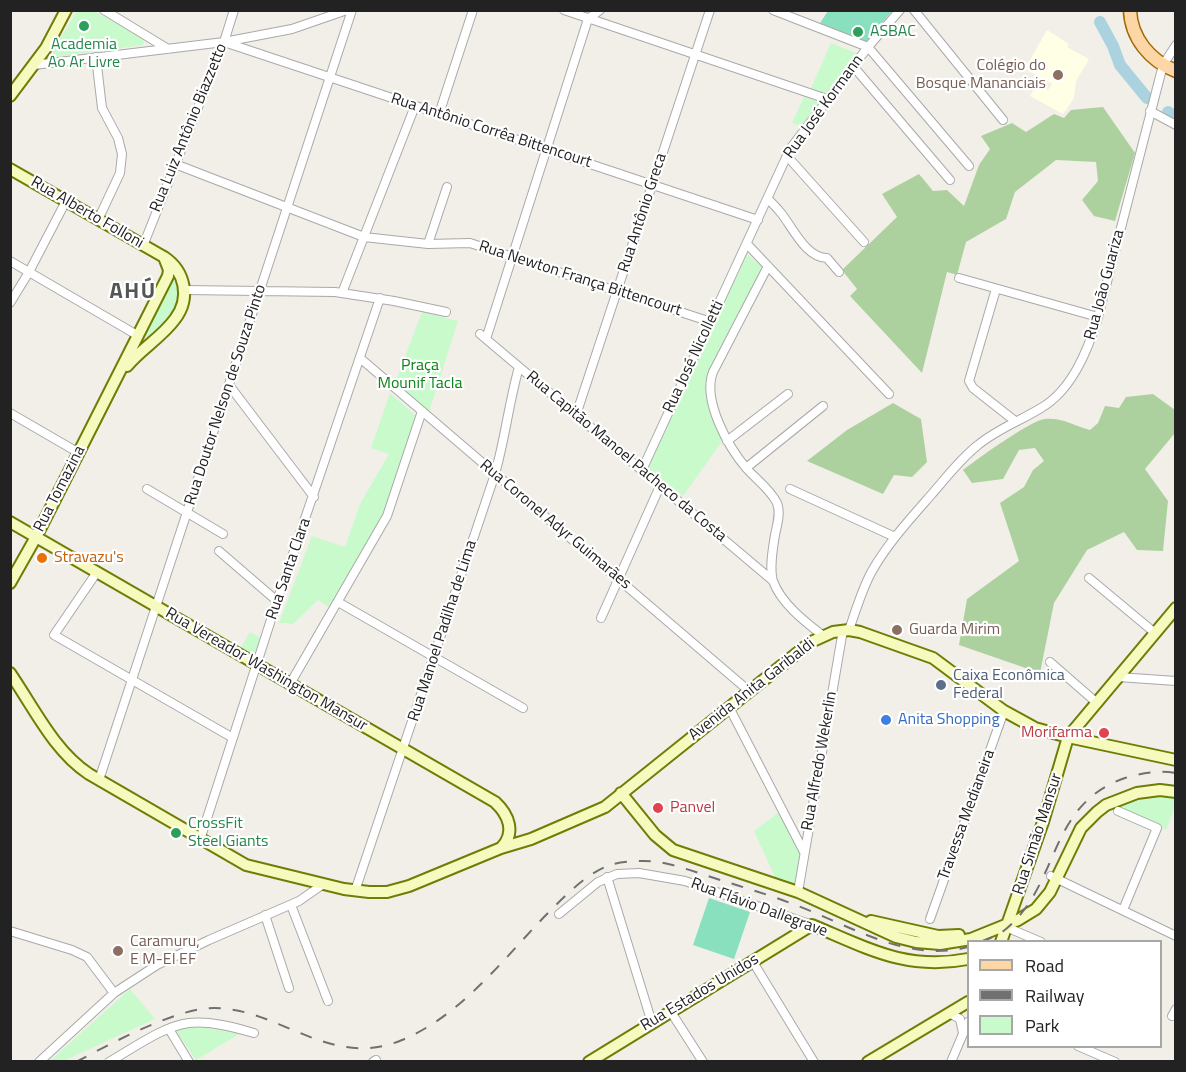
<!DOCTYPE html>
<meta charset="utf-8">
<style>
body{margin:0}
#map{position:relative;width:1186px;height:1072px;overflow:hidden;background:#f2efe9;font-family:"Titillium Web",sans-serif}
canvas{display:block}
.frame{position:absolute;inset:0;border:12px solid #222;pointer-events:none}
.legend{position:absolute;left:967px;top:940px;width:195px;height:108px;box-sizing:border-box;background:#fff;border:2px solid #a7a7a7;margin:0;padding:8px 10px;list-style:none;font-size:18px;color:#222}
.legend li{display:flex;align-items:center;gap:12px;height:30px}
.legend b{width:30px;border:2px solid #a7a7a7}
</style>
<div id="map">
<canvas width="1186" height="1072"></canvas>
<div class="frame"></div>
<ul class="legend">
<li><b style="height:8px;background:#fcd6a4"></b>Road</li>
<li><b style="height:8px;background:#707070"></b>Railway</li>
<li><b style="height:16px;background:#c8facc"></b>Park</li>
</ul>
</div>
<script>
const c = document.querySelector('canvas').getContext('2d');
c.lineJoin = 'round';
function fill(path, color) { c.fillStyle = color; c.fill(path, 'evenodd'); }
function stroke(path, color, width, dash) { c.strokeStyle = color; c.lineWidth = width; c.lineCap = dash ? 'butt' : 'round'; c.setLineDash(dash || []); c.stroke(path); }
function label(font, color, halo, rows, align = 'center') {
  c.font = font + ' "Titillium Web",sans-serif'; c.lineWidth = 4.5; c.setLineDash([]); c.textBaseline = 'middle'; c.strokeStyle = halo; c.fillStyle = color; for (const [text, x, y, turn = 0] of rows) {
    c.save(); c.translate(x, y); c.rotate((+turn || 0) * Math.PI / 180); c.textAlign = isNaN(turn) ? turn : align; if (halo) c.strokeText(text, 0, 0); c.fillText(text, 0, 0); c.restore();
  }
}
fill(new Path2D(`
 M1047 30 1069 44 1067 47 1089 59 1076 81 1074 98 1063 114 1030 96 1037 84 1048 90 1052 84 1025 69Z`), '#ffffe5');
fill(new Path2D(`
 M1103 107 1135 153 1115 221 1094 216 1082 200 1098 181 1096 162 1056 160 1015 192 1006 219 966 242 957 275 947 272 922 373 850 296 857 289 842 270 897 217 882 194 919 174 933 191 947 190 964 206 979 165 990 149 981 136 1012 123 1026 132 1054 114 1064 118 1071 110Z
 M1153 394 1175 410V433L1145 469 1168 501 1163 551 1137 550 1124 532 1087 550 1054 603 1040 673 959 645 967 599 1019 561 1000 503 1024 487 1033 470 1044 461 1035 448 1019 450 1003 479 972 483 963 470C976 460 1031 420 1045 419 1061 417 1075 426 1090 430L1098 423 1105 406 1119 408 1126 397Z
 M893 403 921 419 927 462 912 477 894 475 883 494 807 461 847 430Z`), '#add19e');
fill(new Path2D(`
 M77 11H94L143 38 144 42 143 45 56 57 53 54 54 49Z
 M831 43 859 54 826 94 811 88Z
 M804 97 819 102 801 126 792 123Z
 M747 254 763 268 713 363C701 392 707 415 723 440L683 496 648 468Z
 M175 272 181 293 175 313 149 338 144 335Z
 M422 312 458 321 429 412 395 383Z
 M390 393 416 416 383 514 331 608 318 600 292 625 288 623H279L312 536 345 547 360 504 389 454 371 448Z
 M250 632 260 638 254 655 241 647Z
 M1145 795H1175V806L1166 830 1112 805Z
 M779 812 802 857 796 884 776 879 754 831Z
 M130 989 155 1019 63 1061H50Z
 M186 1028H208L239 1034 196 1060 176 1031Z`), '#c8facc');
fill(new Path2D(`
 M828 11V10L892 11 866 42 820 23Z
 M709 898 750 912 734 959 693 945Z`), '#88e0be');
stroke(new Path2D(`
 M1100 22 1113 46 1120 65 1147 98
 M1168 112 1176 117`), '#aad3df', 12);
const street = new Path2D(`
 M104 10 168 49
 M564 10 827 99
 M773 10 868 47 969 166
 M914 10 1003 120
 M224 42 758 220
 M96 57 102 108 118 138 122 154 120 173 98 220
 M34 65 224 42 292 29 347 10
 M853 66 950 180
 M1150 111 1176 125
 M439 114 473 10
 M787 156 864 242
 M175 164 364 237 428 244 470 243 711 322
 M768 199C772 203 777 208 781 213 793 228 806 258 827 258L839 272
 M428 244 447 187
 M747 244 889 394
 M143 246 224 42 234 10
 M10 261 137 335
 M768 266 713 372C702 400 728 447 747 469 756 479 771 490 777 503 781 513 777 525 775 535 773 548 769 568 773 581 781 603 804 621 822 635
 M959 278 1098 317
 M996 289 969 381 973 388 1015 421
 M185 290 335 292 394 301 446 312
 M342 293 415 106
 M10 303 29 272 66 201
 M480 334 772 580
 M486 339 588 19 600 10
 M360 358 749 691
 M229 385 314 497
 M10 413 79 453
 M576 415 710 10
 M727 441 788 394
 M746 468 823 406
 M642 470 790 149 868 47 900 10
 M147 489 223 534
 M790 489 895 537
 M219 551 277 601
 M97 572 54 635 233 738
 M1089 578 1155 633
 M338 602 523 708
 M601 618 660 486
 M849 630C856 610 862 589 872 571 888 543 910 519 931 495 946 478 960 459 978 445 997 429 1020 421 1041 408 1072 390 1088 350 1098 317L1163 65 1176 45
 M1050 662 1097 703
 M1118 677 1176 681
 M290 684 387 516 422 411
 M729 707 804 852
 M99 780 352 10
 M1118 811 1157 828 1123 910
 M200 840 277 601 380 298
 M1051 876 1176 936
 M607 877 652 1023
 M355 891 495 474C505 439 509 402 519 367
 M798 892 843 630
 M291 905 328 1001
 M559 914 598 882 617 874 639 873 685 881 812 925
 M265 915 289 988
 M930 919 1004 711
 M1006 927 1041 942
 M10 931 72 950 87 957 114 993
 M753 962 814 1062
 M671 1012 703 1062
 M951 1014 960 1019 963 1033
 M1172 1016 1176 1009
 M169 1029 189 1062
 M1078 1046 1115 1062
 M39 1062 114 993 157 965 209 940 299 901 322 885
 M109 1062C132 1049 163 1026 189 1023 211 1021 233 1027 254 1033
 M373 1062 376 1060
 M951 1062 968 1022`);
const secondary = new Path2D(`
 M10 96 46 48 66 10
 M10 169 164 257C185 271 191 298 175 319 162 337 141 349 127 366
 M10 522 495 802C509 815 516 833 501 848
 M10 583 36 537 168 276 169 270 164 257
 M10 673C34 708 54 751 89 774L246 865 344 889 369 892H387L409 886 501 848 531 839 605 807 811 642 833 632 849 630 860 632 933 658 1004 711 1035 728 1068 737 1176 760
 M621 793 655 835 673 850 798 892 896 937 916 942 940 944 971 939 1018 920 1036 909 1050 892 1081 828 1097 812 1106 805 1137 793 1160 790 1176 792
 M871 921 938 936 959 935
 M1001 942 1043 822 1068 737 1176 608
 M589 1062 812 925C867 948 906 971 968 959
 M868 1062 968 1002`);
const primary = new Path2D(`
 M1130 10C1131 38 1150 61 1176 71`);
stroke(street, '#a9a9a9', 10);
stroke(secondary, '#707d05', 14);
stroke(primary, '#a06b00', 15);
stroke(street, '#fff', 8);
stroke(secondary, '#f7fabf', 10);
stroke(primary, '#fcd6a4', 12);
stroke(new Path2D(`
 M981 942C990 938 999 935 1006 929 1061 883 1047 805 1125 778 1141 773 1159 770 1176 773
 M76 1062C110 1044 178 1007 215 1008 281 1009 331 1070 402 1040 460 1016 501 962 544 917 563 898 585 874 610 865 619 862 631 861 640 861 663 860 686 869 708 876 738 886 768 894 798 906 853 927 908 963 968 947`), '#707070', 2, [12, 12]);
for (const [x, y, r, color] of [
 [84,26,6,"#2e9e5b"],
 [858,32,6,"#2e9e5b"],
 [1058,75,6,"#8d6e63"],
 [42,558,6,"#e8710a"],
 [897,630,6,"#8d6e63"],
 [941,685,6,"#5c6f8a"],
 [886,720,6,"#3f7fe0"],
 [1104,733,6,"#e0444e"],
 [658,808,6,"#e0444e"],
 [176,833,6,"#2e9e5b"],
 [118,951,6,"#8d6e63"]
]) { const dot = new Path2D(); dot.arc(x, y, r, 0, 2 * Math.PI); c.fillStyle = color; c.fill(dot); stroke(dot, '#fff', 2); }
label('16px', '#27864d', '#fff', [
 ["ASBAC",870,32],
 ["Academia",84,45,"center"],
 ["Ao Ar Livre",84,63,"center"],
 ["CrossFit",188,824],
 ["Steel Giants",188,842]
], 'left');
label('16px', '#785e54', '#fff', [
 ["Colégio do",1046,66,"right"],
 ["Bosque Mananciais",1046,84,"right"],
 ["Guarda Mirim",909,630],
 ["Caramuru,",130,942],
 ["E M-EI EF",130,960]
], 'left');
label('16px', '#222', '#fff', [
 ["Rua José Kormann",824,107,-54],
 ["Rua Luiz Antônio Biazzetto",189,128,-68],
 ["Rua Antônio Corrêa Bittencourt",491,131,18],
 ["Rua Alberto Folloni",87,213,30],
 ["Rua Antônio Greca",643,213,-72],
 ["Rua Newton França Bittencourt",580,279,18],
 ["Rua João Guariza",1105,285,-75],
 ["Rua José Nicolletti",694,357,-65],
 ["Rua Doutor Nelson de Souza Pinto",226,395,-72],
 ["Rua Capitão Manoel Pacheco da Costa",626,457,40],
 ["Rua Tomazina",60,489,-63],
 ["Rua Coronel Adyr Guimarães",555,525,40],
 ["Rua Santa Clara",289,569,-71],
 ["Rua Manoel Padilha de Lima",443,631,-72],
 ["Rua Vereador Washington Mansur",266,670,30],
 ["Avenida Anita Garibaldi",752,690,-38],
 ["Rua Alfredo Wekerlin",820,761,-80],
 ["Travessa Medianeira",967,815,-70],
 ["Rua Simão Mansur",1038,834,-72],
 ["Rua Flávio Dallegrave",759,908,20],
 ["Rua Estados Unidos",700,993,-31]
]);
label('16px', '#0c8416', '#fff', [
 ["Praça",420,366],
 ["Mounif Tacla",420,384]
]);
label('16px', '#c56008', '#fff', [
 ["Stravazu's",54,558]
], 'left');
label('16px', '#4e5e75', '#fff', [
 ["Caixa Econômica",953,676],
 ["Federal",953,694]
], 'left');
label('16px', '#366cbe', '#fff', [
 ["Anita Shopping",898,720]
], 'left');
label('16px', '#be3a42', '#fff', [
 ["Morifarma",1092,733],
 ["Panvel",670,808,"left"]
], 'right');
c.letterSpacing = '1.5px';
label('bold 22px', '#555', '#fff', [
 ["AHÚ",133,293]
]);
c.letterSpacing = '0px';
</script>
